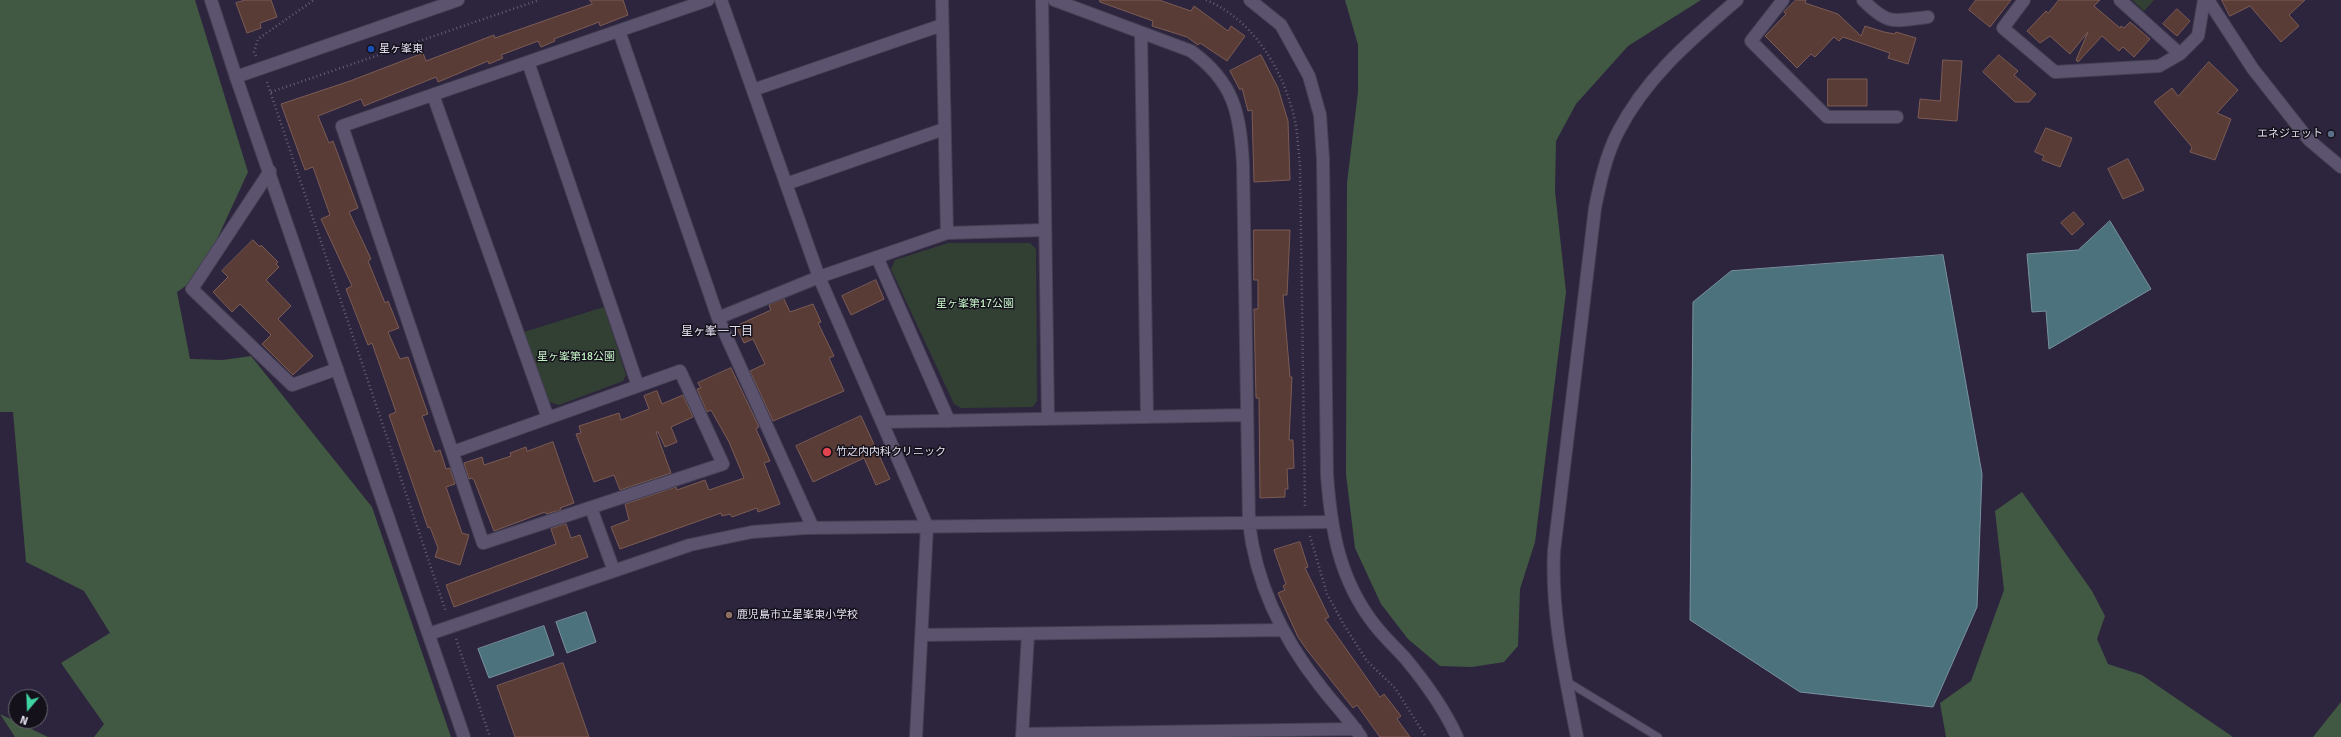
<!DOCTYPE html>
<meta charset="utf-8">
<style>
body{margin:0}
#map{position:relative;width:2341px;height:737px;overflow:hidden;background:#2d253d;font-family:Signika,sans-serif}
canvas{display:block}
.north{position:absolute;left:8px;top:689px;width:40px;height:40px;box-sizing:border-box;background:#14111b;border:1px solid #66636f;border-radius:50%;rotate:199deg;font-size:11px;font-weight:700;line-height:16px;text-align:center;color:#e2deee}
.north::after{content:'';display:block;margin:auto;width:14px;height:18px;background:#3fd4a2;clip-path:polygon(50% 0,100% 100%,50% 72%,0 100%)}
</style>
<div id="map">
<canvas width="2341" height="737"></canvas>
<div class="north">N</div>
</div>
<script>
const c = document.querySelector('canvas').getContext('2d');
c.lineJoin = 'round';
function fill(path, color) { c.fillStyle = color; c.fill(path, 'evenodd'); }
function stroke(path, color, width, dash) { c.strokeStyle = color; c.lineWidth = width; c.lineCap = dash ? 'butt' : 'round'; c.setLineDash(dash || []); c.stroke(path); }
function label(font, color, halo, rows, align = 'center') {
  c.font = font + ' Signika,"Noto Sans JP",sans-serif'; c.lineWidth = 3; c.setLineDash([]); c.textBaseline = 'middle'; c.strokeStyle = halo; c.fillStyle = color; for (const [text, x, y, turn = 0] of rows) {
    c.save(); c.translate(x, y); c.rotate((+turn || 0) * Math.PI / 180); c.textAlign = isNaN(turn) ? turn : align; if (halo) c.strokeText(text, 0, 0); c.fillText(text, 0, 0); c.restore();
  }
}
fill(new Path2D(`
 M2132 0H2154L2144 11Z
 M948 243H1030L1036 249 1037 401 1033 407 961 408 954 404 891 269 895 260Z
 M604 307 626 375 623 381 559 405 549 402 524 332Z`), '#324033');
fill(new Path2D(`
 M0 0H195L248 172 200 276 177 292 190 359 223 360 251 356 372 507 451 737H94L104 724 61 663 110 633 84 591 26 562 13 412H0Z
 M1345 0H1701L1628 46 1576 104 1556 141 1555 191 1566 292 1535 542 1520 589 1518 646 1504 662 1472 667 1440 666 1408 639 1381 604 1355 548 1346 474 1347 183 1358 92V45Z
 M2022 492 2092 591 2105 616 2097 639 2108 664 2142 675 2233 737H1946L1940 703 1971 681 2004 590 1995 511Z
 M2341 702V737H2313Z
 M0 714 48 737H15Z`), '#415942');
const water = new Path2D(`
 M2110 221 2151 289 2049 349 2046 311 2032 312 2027 254 2078 250Z
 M1943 255 1982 474 1977 607 1933 707 1800 692 1690 620 1693 302 1731 271Z
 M586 612 596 642 567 653 556 622Z
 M544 626 554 655 489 678 478 649Z`);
fill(water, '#4b727d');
stroke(water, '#78929f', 1);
const building = new Path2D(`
 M246 0H271L277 17 260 23 261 28 247 33 236 3Z
 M590 0H623L628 15 600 26 599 22 554 39 555 41 541 47 538 41 501 55 503 58 489 64 488 61 438 82 436 77 364 106 361 99 318 116 329 143 333 141 358 208 349 212 371 259 368 261 385 303 388 301 399 328 388 332 400 359 408 357 428 414 422 416 435 452 440 450 446 469 450 468 455 484 446 487 462 533 469 535 460 565 435 557 438 548 430 527 428 528 389 415 396 412 372 343 368 345 346 289 352 286 321 219 330 215 313 167 305 170 281 104 350 81 423 53 426 61 494 35 495 38 592 4Z
 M1100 0H1159L1191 11 1194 6 1228 31 1231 26 1245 36 1227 61 1200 43 1198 45 1187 37 1152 26 1153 21 1100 2Z
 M1796 0H1806L1805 3 1838 14 1861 36 1865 26 1884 32 1895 34 1896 32 1916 38 1908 64 1888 58 1890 53 1843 37 1839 41 1834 37 1815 57 1811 54 1797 68 1765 36 1786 14 1784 12Z
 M1976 0H2011L1990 27 1969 10Z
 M2059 0H2100L2094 6 2120 28 2121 26 2124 28 2130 22 2150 39 2134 57 2123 47 2119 51 2102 36 2078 62 2076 60 2088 32 2070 54 2050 36 2040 43 2027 31 2046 11 2048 13Z
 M2222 0H2305L2289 15 2299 26 2281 42 2250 6 2230 16Z
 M2177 9 2190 21 2177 36 2163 24Z
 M1261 55 1278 88 1288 121 1290 180 1254 182 1252 110 1248 111 1242 88 1240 90 1230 71Z
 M1999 55 2018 71 2014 75 2036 94 2029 102H2015L1983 72Z
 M1943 60 1962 61 1957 121 1918 118 1920 99 1940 101Z
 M2209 62 2238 90 2217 113 2231 119 2215 160 2190 152 2192 147 2154 102 2172 88 2178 96Z
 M1828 79H1867V106H1828Z
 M2046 128 2072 138 2060 167 2042 160 2044 156 2035 152Z
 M2128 159 2144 190 2123 199 2108 169Z
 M2074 212 2084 224 2072 235 2061 223Z
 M1254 230H1290L1287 295H1283L1290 377H1292L1289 440H1293L1294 468 1287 469 1288 489H1285V497L1260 498 1259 398H1256L1254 309H1258V280H1254Z
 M253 240 260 247 261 245 278 262 276 264 279 267 266 280 291 306 278 319 313 356 293 375 262 344 271 335 240 304 232 312 213 292 228 277 222 271Z
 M876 280 884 299 851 315 842 296Z
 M784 299 790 312 813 304 821 322 818 323 834 356 829 358 844 391 773 421 750 371 765 364 753 339 744 343 736 326 771 310 769 305Z
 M731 368 759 427 756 429 770 461 764 463 780 504 758 512 757 508 732 517 730 514 722 516 721 513 620 549 611 527 629 520 625 504 676 487 677 490 705 480 709 490 744 478 729 442 711 410 707 412 697 389 701 388 698 383Z
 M657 391 662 404 683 395 693 417 671 427 677 442 665 447 658 432H656L671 473 620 490 614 475 594 482 576 434 581 433 579 426 619 413 621 420 649 409 644 396Z
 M861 416 890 479 876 485 864 458 813 482 796 446Z
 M553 442 574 503 560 508 561 510 546 514 545 512 494 531 474 480 472 478 469 479 464 463 482 457 484 465 511 456 510 453 526 447 527 451Z
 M566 524 571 538 580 535 588 557 454 607 446 585 556 544 551 529Z
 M1300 542 1308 567 1305 568 1329 617 1325 619 1380 697 1384 694 1401 716 1397 719 1410 737H1380L1357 705 1353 708 1307 650 1298 637 1278 593 1285 590 1283 586 1286 584 1274 550Z
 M563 663 589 737H515L497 686Z`);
fill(building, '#5a3c37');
stroke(building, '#7b5b55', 1);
const lane = new Path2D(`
 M1566 681 1658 737`);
const street = new Path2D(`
 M211 0 236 77
 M721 0 819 277 927 526 916 737
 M942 0 947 233
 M1042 0 1048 419
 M1054 0 1191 51C1234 82 1240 113 1243 164L1249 523C1256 584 1283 639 1321 687 1334 704 1349 719 1361 737
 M1783 0 1751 41 1827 117H1897
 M1863 0C1889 26 1893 21 1928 17
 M2024 0 2003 28 2055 72 2159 66 2180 54 2198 36 2204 0
 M2120 0 2180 54
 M2208 0 2253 69 2309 140 2341 167
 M619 31 718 318 813 528
 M1141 33 1147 417
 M528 62 638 386
 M753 90 942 25
 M433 95 548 418
 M270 171 192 289 292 385 337 369
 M786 184 944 129
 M877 257 949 421
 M718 318 819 277 947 233 1045 230
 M882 422 1247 415
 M453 452 680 371 723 464 483 543 342 126 708 0
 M591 508 614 571
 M429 634 690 545 752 532 805 528 1330 522
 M922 635 1283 630
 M1022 734 1356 729
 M1022 737 1028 634`);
const secondary = new Path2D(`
 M458 0 236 77 464 737
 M1250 0 1281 25 1309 76 1320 115 1323 159 1327 475C1331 529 1339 579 1374 624 1383 636 1395 647 1405 658 1425 682 1444 708 1457 737
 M1577 737C1565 675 1551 614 1554 551L1595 208C1600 183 1606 155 1618 132 1646 77 1691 40 1737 0`);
stroke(lane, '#464054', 9);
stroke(street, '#464054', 14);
stroke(secondary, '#464054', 14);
stroke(new Path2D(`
 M1206 0C1254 20 1284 71 1295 121 1298 135 1298 150 1300 164L1305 508
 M256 56 254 52 258 39 314 0
 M267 82 446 612
 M271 92 539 0
 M1310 536 1327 594 1344 625 1367 661 1395 688 1426 737
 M456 639 490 737`), '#655e74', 2.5, [1, 3]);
stroke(lane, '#5c546f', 7);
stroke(street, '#5c546f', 12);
stroke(secondary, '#5c546f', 12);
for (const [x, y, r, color] of [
 [371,49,4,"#1a4fb4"],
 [2331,134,4,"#5c6f8a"],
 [827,452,5,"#e0444e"],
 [729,615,4,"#8d6e63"]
]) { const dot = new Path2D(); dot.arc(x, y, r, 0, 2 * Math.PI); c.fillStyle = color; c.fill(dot); stroke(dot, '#14111b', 1.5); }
label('11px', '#e2deee', '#14111b', [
 ["星ヶ峯東",379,49],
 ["エネジェット",2323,134,"right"],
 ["竹之内内科クリニック",836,452],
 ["鹿児島市立星峯東小学校",737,615]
], 'left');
label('11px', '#c4f2c5', '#14111b', [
 ["星ヶ峯第17公園",975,304],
 ["星ヶ峯第18公園",576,357]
]);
label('12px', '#e2deee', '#14111b', [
 ["星ヶ峯一丁目",717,332]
]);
</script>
